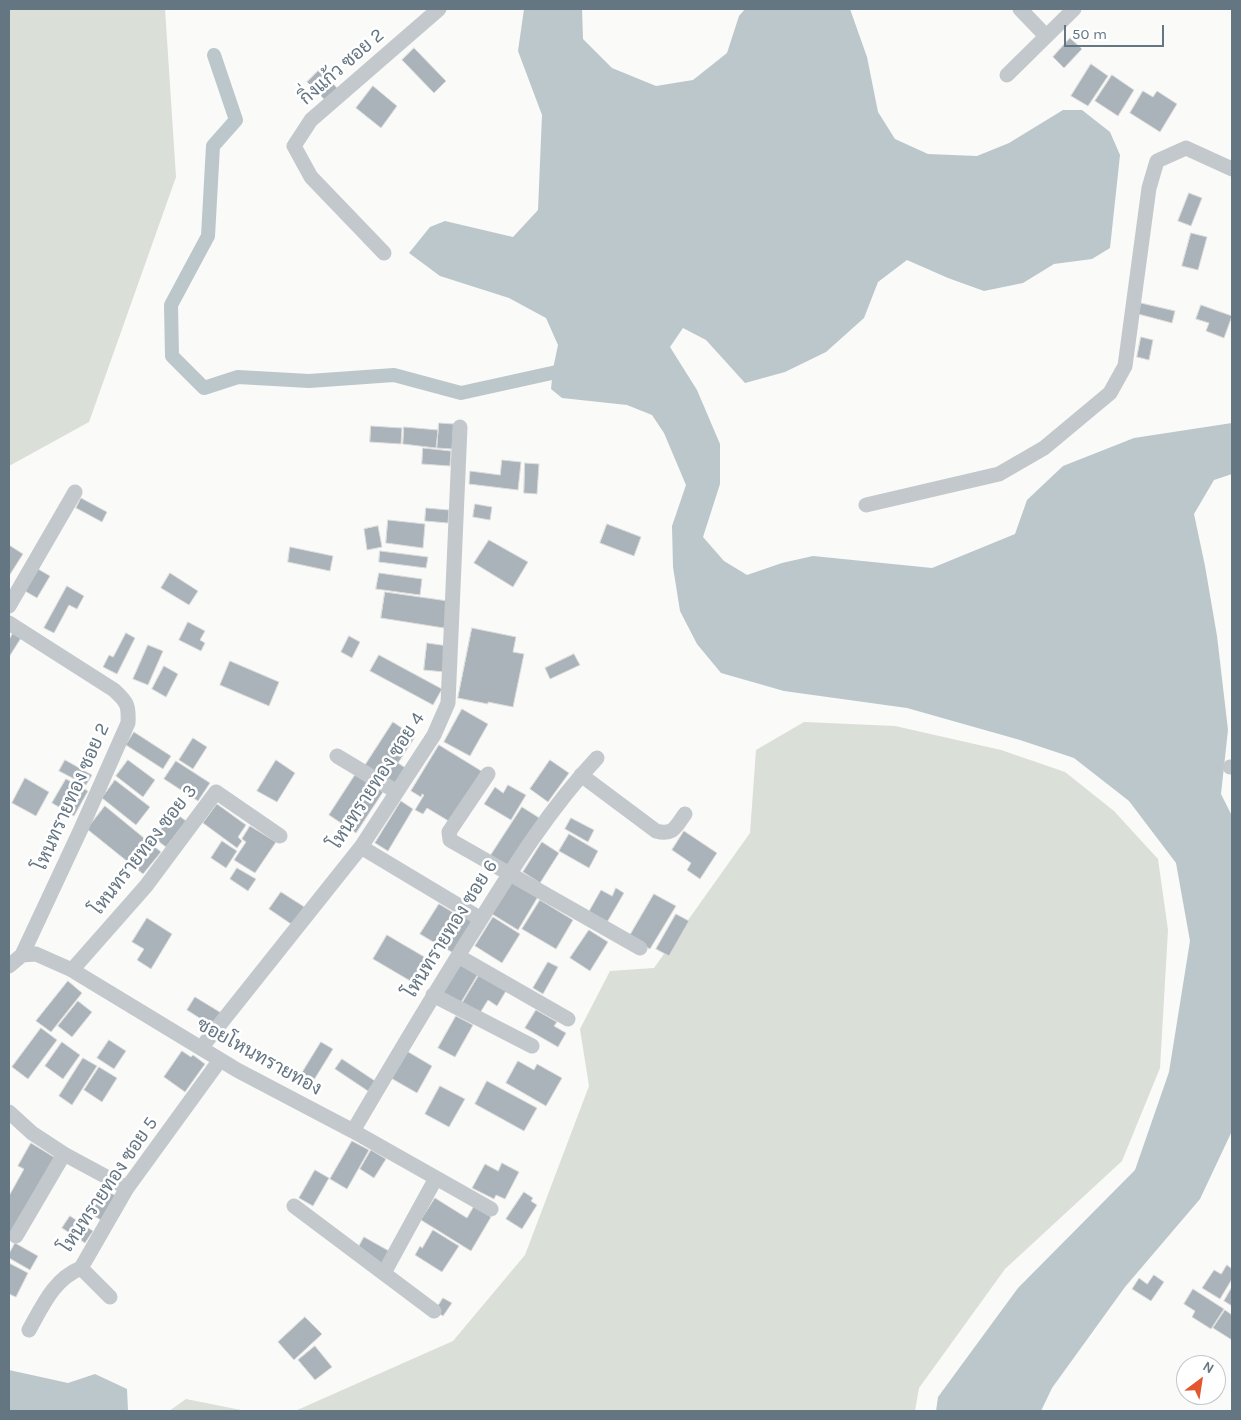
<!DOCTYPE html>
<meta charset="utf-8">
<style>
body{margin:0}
#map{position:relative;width:1241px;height:1420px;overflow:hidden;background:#fafaf8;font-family:Karla,sans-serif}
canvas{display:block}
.frame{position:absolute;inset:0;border:10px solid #657683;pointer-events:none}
.north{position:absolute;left:1176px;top:1355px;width:50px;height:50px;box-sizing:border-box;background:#fff;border:1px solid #c1c8cd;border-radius:50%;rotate:31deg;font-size:14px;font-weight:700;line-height:20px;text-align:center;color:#657683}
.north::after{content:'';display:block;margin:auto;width:18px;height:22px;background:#e4572e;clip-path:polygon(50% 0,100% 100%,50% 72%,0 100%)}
.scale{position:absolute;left:1064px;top:25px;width:100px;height:22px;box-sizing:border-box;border:2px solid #657683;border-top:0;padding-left:6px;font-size:15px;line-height:18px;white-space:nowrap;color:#657683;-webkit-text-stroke:4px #fff;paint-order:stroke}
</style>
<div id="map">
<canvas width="1241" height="1420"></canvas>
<div class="frame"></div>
<div class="north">N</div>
<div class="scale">50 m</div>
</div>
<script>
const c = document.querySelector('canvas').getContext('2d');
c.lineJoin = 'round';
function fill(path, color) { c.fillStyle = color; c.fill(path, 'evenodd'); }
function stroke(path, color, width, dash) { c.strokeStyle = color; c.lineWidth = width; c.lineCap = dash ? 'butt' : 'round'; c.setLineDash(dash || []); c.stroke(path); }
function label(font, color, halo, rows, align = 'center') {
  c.font = font + ' Karla,Sarabun,sans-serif'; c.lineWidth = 5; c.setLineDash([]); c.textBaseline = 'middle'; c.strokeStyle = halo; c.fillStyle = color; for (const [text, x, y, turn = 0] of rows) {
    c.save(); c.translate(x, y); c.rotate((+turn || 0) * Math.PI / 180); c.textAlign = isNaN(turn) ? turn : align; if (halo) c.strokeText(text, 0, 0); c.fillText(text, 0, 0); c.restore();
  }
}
fill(new Path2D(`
 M9 9H165L176 177 89 422 9 466Z
 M804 722 895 726 1001 750 1065 772 1114 811 1158 859 1168 930 1160 1068 1122 1161 1005 1269 919 1388 915 1411H295L453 1341 525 1255 589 1086 580 1029 610 971 654 968 750 833 756 750Z
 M186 1399 246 1411H169Z`), '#dadfd7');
fill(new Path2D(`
 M524 9H582L583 39 612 68 656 86 693 80 727 53 739 16 745 9H850L867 57 878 112 895 139 928 154 977 156 1009 143 1063 110H1082L1110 132 1120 155 1110 248 1092 259 1054 264 1023 283 984 291 948 278 907 260 878 282 864 318 826 352 785 372 745 383 706 340 683 328 670 347 697 390 720 444V484L703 537 724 561 747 575 782 563 813 556 932 568 1015 534 1027 500 1063 466 1134 438 1232 423V474L1214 480 1194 514 1205 566 1217 636 1228 730 1221 794 1232 816V1131L1200 1199 1125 1287 1052 1388 1041 1411H936L938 1397 1018 1288 1135 1170 1169 1072 1190 941 1176 863 1129 801 1074 758 1020 740 907 708 784 691 721 673 697 644 680 611 673 567 672 526 686 485 664 433 652 415 627 405 562 398 551 389 553 369 558 345 546 318 509 298 440 276 409 253 430 227 445 221 513 237 538 210 542 115 518 51Z
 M9 1370 68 1383 95 1374 127 1389 128 1411H9Z`), '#bbc7cb');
stroke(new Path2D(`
 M214 55 236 120 213 146 208 236 171 305 172 356 204 388 238 377 309 381 394 375 461 393 570 369`), '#bbc7cb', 14);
const building = new Path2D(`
 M1070 38 1082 49 1064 68 1053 57Z
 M414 48 446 81 434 93 402 60Z
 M1091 64 1108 76 1088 106 1071 96Z
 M320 69 337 88 325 100 307 82Z
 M1112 75 1134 90 1118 116 1095 101Z
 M373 86 397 106 381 128 356 108Z
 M1143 91 1153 97 1157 91 1177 104 1160 132 1130 113Z
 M1189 193 1202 198 1191 226 1178 221Z
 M1191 233 1207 237 1198 270 1182 266Z
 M1141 303 1175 311 1172 323 1138 314Z
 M1201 305 1232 316 1224 338 1206 331 1209 323 1196 319Z
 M1141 337 1153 340 1149 360 1137 357Z
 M439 423 454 424 452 449 437 448Z
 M371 426 402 428 401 444 370 442Z
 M404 427 438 430 436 448 403 444Z
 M423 448 451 451 450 466 422 464Z
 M502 460 521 462 518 490 469 484 470 471 500 475Z
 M525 463 539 464 537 494 524 493Z
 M81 498 107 512 102 522 76 508Z
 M475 504 492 507 490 520 473 517Z
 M426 508 449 510 448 523 425 521Z
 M388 520 425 524 423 548 386 543Z
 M607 524 641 537 634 556 600 543Z
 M378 526 382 547 367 550 364 529Z
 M489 540 528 562 513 587 474 563Z
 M9 545 23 554 9 576Z
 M290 547 333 556 330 571 288 562Z
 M380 551 428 557 426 568 379 562Z
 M38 569 50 576 37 598 25 591Z
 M170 573 198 591 189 605 161 588Z
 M379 573 422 579 420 595 376 589Z
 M67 586 84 596 77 609 69 605 54 633 44 628Z
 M385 592 448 601 444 628 381 618Z
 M188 622 205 631 200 640 205 643 201 651 179 640Z
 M472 628 516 637 513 652 524 654 513 707 488 702V704L458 698Z
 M13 633 21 638 9 657V640Z
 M126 633 135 638 117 674 103 667 109 655 113 657Z
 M349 636 360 642 352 658 341 652Z
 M427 643 448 646 445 672 424 670Z
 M148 645 163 651 148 685 133 679Z
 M574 654 580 665 550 679 545 668Z
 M379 655 442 689 433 705 370 671Z
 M230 661 279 682 269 706 220 685Z
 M164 666 178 674 166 697 152 689Z
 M462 709 488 724 470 756 444 742Z
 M393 722 415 737 398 763 407 769 395 787 364 767Z
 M134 732 171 756 163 769 126 745Z
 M193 738 207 747 193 769 179 760Z
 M439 745 483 772 452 823 427 808 423 814 415 810 424 795 422 794 421 797 411 791Z
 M65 760 92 775 86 785 59 771Z
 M128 760 155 780 143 797 116 776Z
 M276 760 295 773 277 802 257 791Z
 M550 760 569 773 548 802 530 789Z
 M176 761 210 783 198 801 164 779Z
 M355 775 383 792 356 833 329 815Z
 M25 778 49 792 36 816 12 803Z
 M66 779 88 791 74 816 52 803Z
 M115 780 150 807 136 825 102 798Z
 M508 785 526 795 511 820 484 804 495 787 503 793Z
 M401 801 413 809 388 851 375 843Z
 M217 804 246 825 238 837 242 841 237 848 203 823Z
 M105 806 161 852 143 874 87 829Z
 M522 807 541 819 508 870 489 858Z
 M174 812 186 821 166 847 154 838Z
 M571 818 594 830 588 842 565 829Z
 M250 826 276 842 255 873 234 860 246 842 242 839Z
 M684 831 717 853 700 879 687 870 691 863 672 850Z
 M569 834 598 851 589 868 559 851Z
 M222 841 237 851 226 868 211 858Z
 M542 842 559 853 540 883 523 872Z
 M237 868 256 879 248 891 230 879Z
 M513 879 539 895 518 930 492 914Z
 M616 888 624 893 606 924 588 913 601 890 612 896Z
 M281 892 306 908 294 926 269 909Z
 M654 894 676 906 650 949 629 937Z
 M540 900 573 920 556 949 522 929Z
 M439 904 454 913 435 943 420 934Z
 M458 910 476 920 455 954 438 944Z
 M676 914 689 921 669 956 656 949Z
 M493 917 520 934 502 963 475 946Z
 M147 918 172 934 151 969 137 960 144 949 132 942Z
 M589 930 608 942 590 971 570 958Z
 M387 935 433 962 419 986 373 959Z
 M548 962 558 967 543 994 533 988Z
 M460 963 478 974 460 1004 442 993Z
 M479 975 506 991 497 1006 488 1000 478 1016 461 1005Z
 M68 981 82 993 51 1032 36 1021Z
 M195 997 223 1014 215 1028 187 1010Z
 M78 1001 92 1012 72 1037 58 1026Z
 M536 1010 557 1022 554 1026 566 1033 558 1047 525 1028Z
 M456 1016 473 1025 455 1057 438 1048Z
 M41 1028 57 1040 28 1079 12 1067Z
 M109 1040 126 1051 114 1069 97 1058Z
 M62 1042 80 1055 63 1079 45 1066Z
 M321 1042 333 1049 309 1088 297 1081Z
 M405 1050 432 1066 417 1093 389 1077Z
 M182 1051 191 1057 193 1055 205 1064 185 1092 164 1077Z
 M83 1058 97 1066 72 1105 59 1096Z
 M342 1059 375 1081 368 1091 335 1069Z
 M518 1061 534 1070 537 1064 562 1078 546 1106 506 1083Z
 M99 1067 117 1078 102 1102 84 1090Z
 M487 1081 537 1108 524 1131 475 1104Z
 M440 1086 465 1099 449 1127 425 1114Z
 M352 1141 369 1150 347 1189 330 1179Z
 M31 1143 57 1159 9 1240V1196L24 1169 18 1166Z
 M371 1150 386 1159 374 1178 360 1169Z
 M502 1163 519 1172 505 1199 496 1195 494 1199 472 1188 485 1164 498 1171Z
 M315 1170 329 1178 313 1206 299 1198Z
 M100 1187 116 1196 103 1221 86 1212Z
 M524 1192 533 1198 531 1201 537 1205 522 1229 506 1219Z
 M435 1198 467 1218 474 1206 491 1217 471 1251 421 1220Z
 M70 1216 93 1231 85 1243 62 1228Z
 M433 1230 459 1246 442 1272 415 1255 420 1246 422 1248Z
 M364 1237 389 1251 382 1264 357 1250Z
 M15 1243 38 1256 30 1270 9 1258V1254Z
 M9 1263 28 1273 16 1297 9 1294Z
 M1227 1265 1232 1269V1279L1220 1299 1202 1288 1214 1270 1221 1274Z
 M1154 1275 1164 1282 1151 1301 1132 1289 1139 1278 1147 1284Z
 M1232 1287V1306L1224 1301Z
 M1193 1289 1224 1309 1211 1329 1192 1317 1195 1311 1184 1304Z
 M443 1298 452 1303 443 1316 435 1311Z
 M1225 1310 1232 1315V1340L1213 1328Z
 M305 1317 322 1334 294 1360 278 1342Z
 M315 1346 332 1367 315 1380 298 1360Z`);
fill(building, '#aab3b9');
stroke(building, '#dcdcda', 1);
stroke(new Path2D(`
 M1020 9 1046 36
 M1007 75 1074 9
 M384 253 311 177 294 146 311 120 439 9
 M866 505 999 474 1044 448 1110 393 1125 366 1149 188 1157 161 1186 148 1232 169
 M9 606 75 492
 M9 623 114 690C127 702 129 705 128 723L80 831 22 955
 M337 756 397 792
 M1230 767H1232
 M488 774 449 832 450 840 640 948
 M581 775 656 831C674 836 676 826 685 814
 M361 847 481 919
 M458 956 568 1019
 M9 966 22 955 36 954 72 970 237 1070 353 1131 491 1209
 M72 970 146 886 216 792 280 836
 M433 995 532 1046
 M201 1048 361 847 434 735 448 703 460 427
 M9 1112 32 1133 64 1154 127 1188
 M353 1131C394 1061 435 992 478 924 514 866 550 808 597 758
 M294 1206 434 1311
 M16 1236 64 1154
 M81 1268 110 1297
 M384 1273 436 1178
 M29 1330C43 1305 54 1279 81 1268L127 1188 220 1060`), '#c3c8cc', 15);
label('19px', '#657683', '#fff', [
 ["กิ่งแก้ว ซอย 2",342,67,-41],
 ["โหนทรายทอง ซอย 4",377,781,-57],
 ["โหนทรายทอง ซอย 2",72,797,-66],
 ["โหนทรายทอง ซอย 3",144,850,-52],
 ["โหนทรายทอง ซอย 6",451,929,-58],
 ["ซอยโหนทรายทอง",259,1057,29],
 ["โหนทรายทอง ซอย 5",109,1185,-56]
]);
</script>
